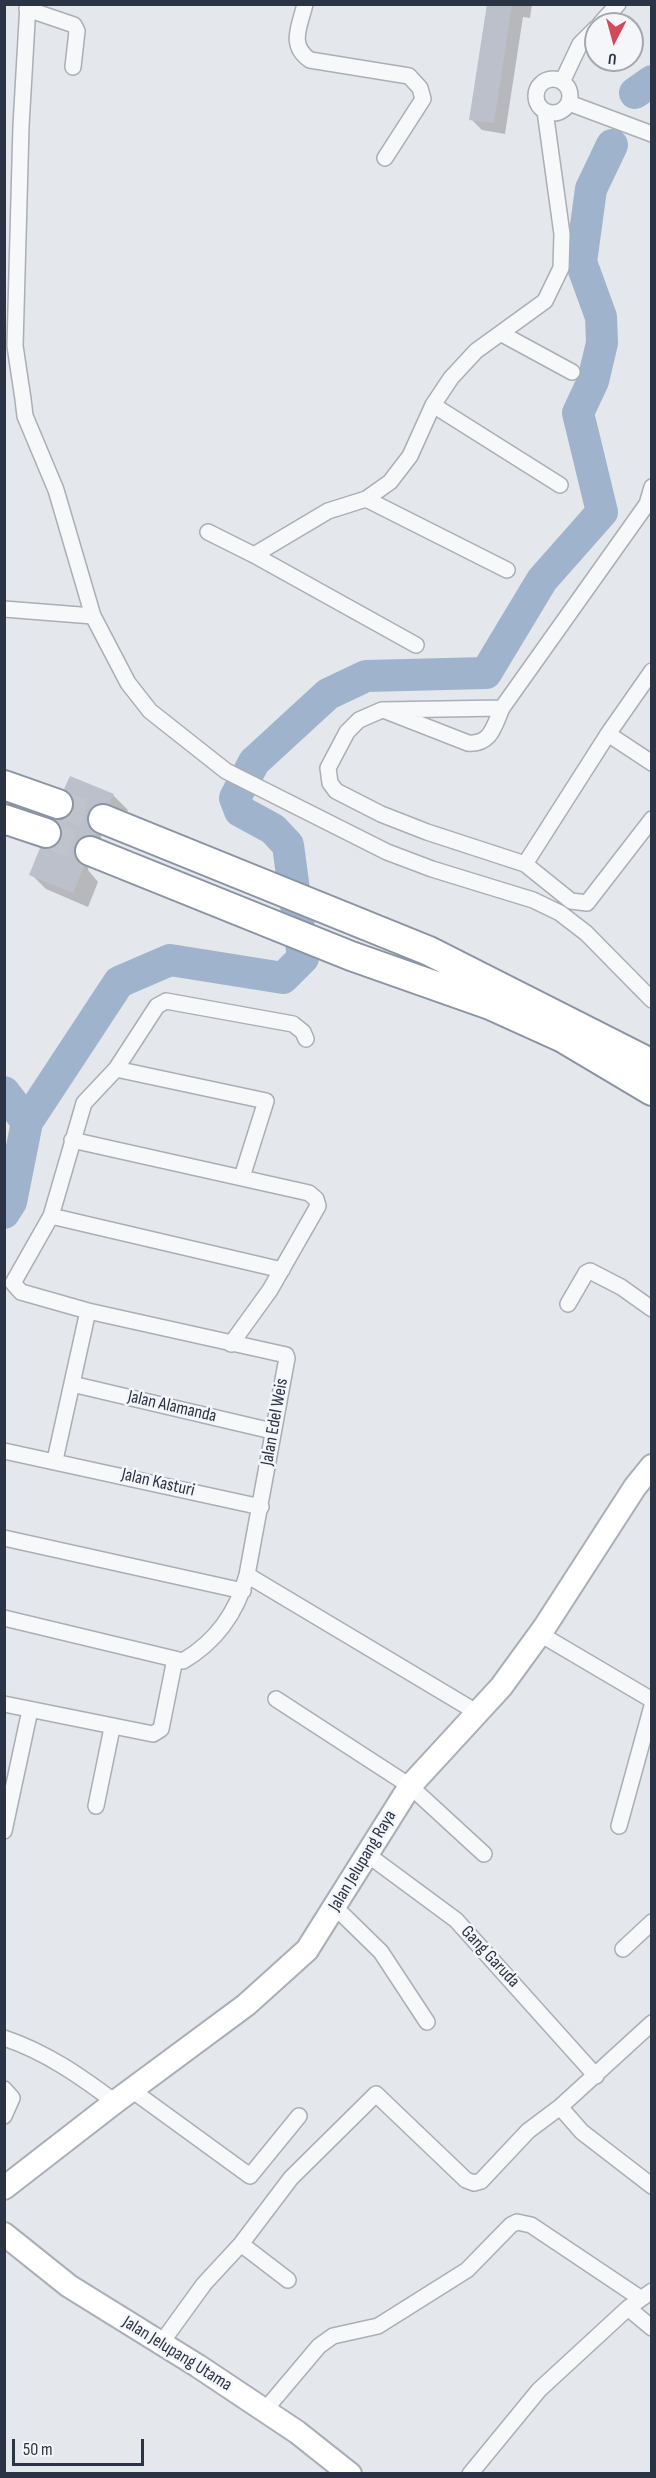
<!DOCTYPE html>
<style>
body{margin:0}
#map{position:relative;width:656px;height:2478px;overflow:hidden;background:#e4e7ec;font-family:"Sofia Sans Condensed",sans-serif}
canvas{display:block}
.frame{position:absolute;inset:0;border:6px solid #2b3445;pointer-events:none}
.north{position:absolute;left:584px;top:12px;width:60px;height:60px;box-sizing:border-box;background:#f4f6f9;border:2px solid #a4a8b1;border-radius:50%;rotate:186deg;font-size:16px;font-weight:700;line-height:24px;text-align:center;color:#2b3445}
.north::after{content:'';display:block;margin:auto;width:21px;height:27px;background:#d1495b;clip-path:polygon(50% 0,100% 100%,50% 72%,0 100%)}
.scale{position:absolute;left:12px;top:2439px;width:132px;height:27px;box-sizing:border-box;border:3px solid #2b3445;border-top:0;padding-left:8px;font-size:18px;line-height:21px;white-space:nowrap;color:#2b3445;-webkit-text-stroke:4px #f4f6f9;paint-order:stroke}
</style>
<div id="map">
<canvas width="656" height="2478"></canvas>
<div class="frame"></div>
<div class="north">U</div>
<div class="scale">50 m</div>
</div>
<script>
const c = document.querySelector('canvas').getContext('2d');
c.lineJoin = 'round';
function fill(path, color) { c.fillStyle = color; c.fill(path, 'evenodd'); }
function stroke(path, color, width, dash) { c.strokeStyle = color; c.lineWidth = width; c.lineCap = dash ? 'butt' : 'round'; c.setLineDash(dash || []); c.stroke(path); }
function label(font, color, halo, rows, align = 'center') {
  c.font = font + ' "Sofia Sans Condensed",sans-serif'; c.lineWidth = 5; c.setLineDash([]); c.textBaseline = 'middle'; c.strokeStyle = halo; c.fillStyle = color; for (const [text, x, y, turn = 0] of rows) {
    c.save(); c.translate(x, y); c.rotate((+turn || 0) * Math.PI / 180); c.textAlign = isNaN(turn) ? turn : align; if (halo) c.strokeText(text, 0, 0); c.fillText(text, 0, 0); c.restore();
  }
}
fill(new Path2D(`
 M495 4H532L530 18 523 17 505 134 482 130 471 119Z
 M113 795 128 810 124 818 102 827 101 838 110 849 89 859 88 870 98 882 88 907 46 889 31 874 63 839 69 818Z`), '#0003');
stroke(new Path2D(`
 M635 93 652 81
 M4 1092 27 1122
 M4 1213 11 1202 27 1122 119 982 170 960 283 978 303 958 288 845 273 829 240 811 235 798 254 762 328 694 366 676 486 673 542 580 602 512 578 413 593 381 602 343 601 317 581 262 591 189 612 145`), '#9fb4cc', 32);
fill(new Path2D(`
 M487 4H512L494 123 469 120Z
 M70 776 114 794 109 804 100 803 88 812 87 822 97 834 80 838 75 844 74 854 84 866 73 893 29 875 40 848 50 849 61 839 62 829 55 820 68 817 73 810 74 800 64 789Z`), '#bbc0ca');
stroke(new Path2D(`
 M58 804 103 819
 M46 833 90 851`), '#bfc3cb', 28, [28, 14]);
const street = new Path2D(`
 M28 4 21 126 15 346 23 399 25 416 56 490 93 616 128 683 150 711 226 771 387 852 432 869 533 900 560 913 586 933 652 1000
 M305 4C300 26 288 45 310 60L409 76 420 88 423 99 385 158
 M27 9 74 25 77 31 73 67
 M600 24 618 4
 M536 96a17 17 0 1 1 34 0a17 17 0 1 1-34 0Z
 M562 82 580 44 596 28
 M569 103 652 134
 M502 334 572 372
 M433 405 560 485
 M366 499 507 570
 M208 532 254 555
 M4 609 93 616
 M416 645 254 555 328 511 366 499 390 482 410 456 433 405 451 378 476 351 545 301 561 268 562 234 545 111
 M502 708 382 710 359 720 347 732 328 768 330 783 336 791 381 814 427 832 525 864 571 901 587 903 652 819
 M386 711 468 743C491 745 494 726 502 708L647 504 652 487
 M608 734 652 763
 M525 864 608 734 652 671
 M116 1069 266 1101 242 1177
 M72 1140 309 1193 316 1199 318 1206 270 1290 231 1344
 M51 1216 282 1270
 M568 1304 586 1273 590 1271 621 1287 652 1309
 M88 1311 21 1292 13 1283 51 1216 84 1103 116 1069 157 1006 166 1001 293 1024 303 1032 306 1039
 M72 1384 272 1431
 M4 1451 261 1507
 M55 1460 88 1311 286 1355 287 1358 247 1575 478 1713
 M4 1538 243 1591
 M4 1618 183 1661C217 1641 237 1612 247 1575
 M540 1634 652 1700
 M276 1699 410 1786 484 1854
 M4 1704 153 1734 161 1729 175 1659
 M96 1806 112 1728
 M619 1826 652 1706
 M4 1831 30 1710
 M368 1855 456 1920 596 2076
 M335 1907 381 1952 427 2022
 M623 1949 652 1922
 M652 2023 560 2107 582 2132 652 2186
 M4 2038C46 2052 80 2076 115 2102
 M4 2089 12 2098 4 2116
 M133 2091 250 2176 299 2116
 M241 2244 288 2280
 M628 2308 652 2328
 M162 2342 204 2284 241 2244 291 2178 376 2094 466 2180 474 2183 481 2181 528 2131 560 2107
 M265 2410 319 2346 333 2336 378 2326 467 2270 511 2225 517 2222 531 2225 640 2298
 M470 2474 539 2390 628 2308 652 2291`);
const secondary = new Path2D(`
 M4 2188 115 2102 246 2005 307 1950 410 1786 501 1687 544 1628 635 1487 652 1466
 M4 2234 69 2286 198 2366 297 2432 350 2474`);
const highway = new Path2D(`
 M4 785 58 804
 M4 819 46 833
 M103 819 429 951 652 1064
 M90 851 351 956 490 1005 563 1038 652 1091`);
stroke(street, '#a9aeb7', 18);
stroke(secondary, '#a9aeb7', 26);
stroke(highway, '#8b94a3', 32);
stroke(street, '#f7f8fa', 15);
stroke(secondary, '#fff', 22);
stroke(highway, '#fff', 28);
label('18px', '#2b3445', '#f4f6f9', [
 ["Jalan Alamanda",172,1407,13],
 ["Jalan Edel Weis",275,1422,-80],
 ["Jalan Kasturi",158,1483,13],
 ["Jalan Jelupang Raya",363,1861,-59],
 ["Gang Garuda",490,1957,47],
 ["Jalan Jelupang Utama",177,2354,32]
]);
</script>
